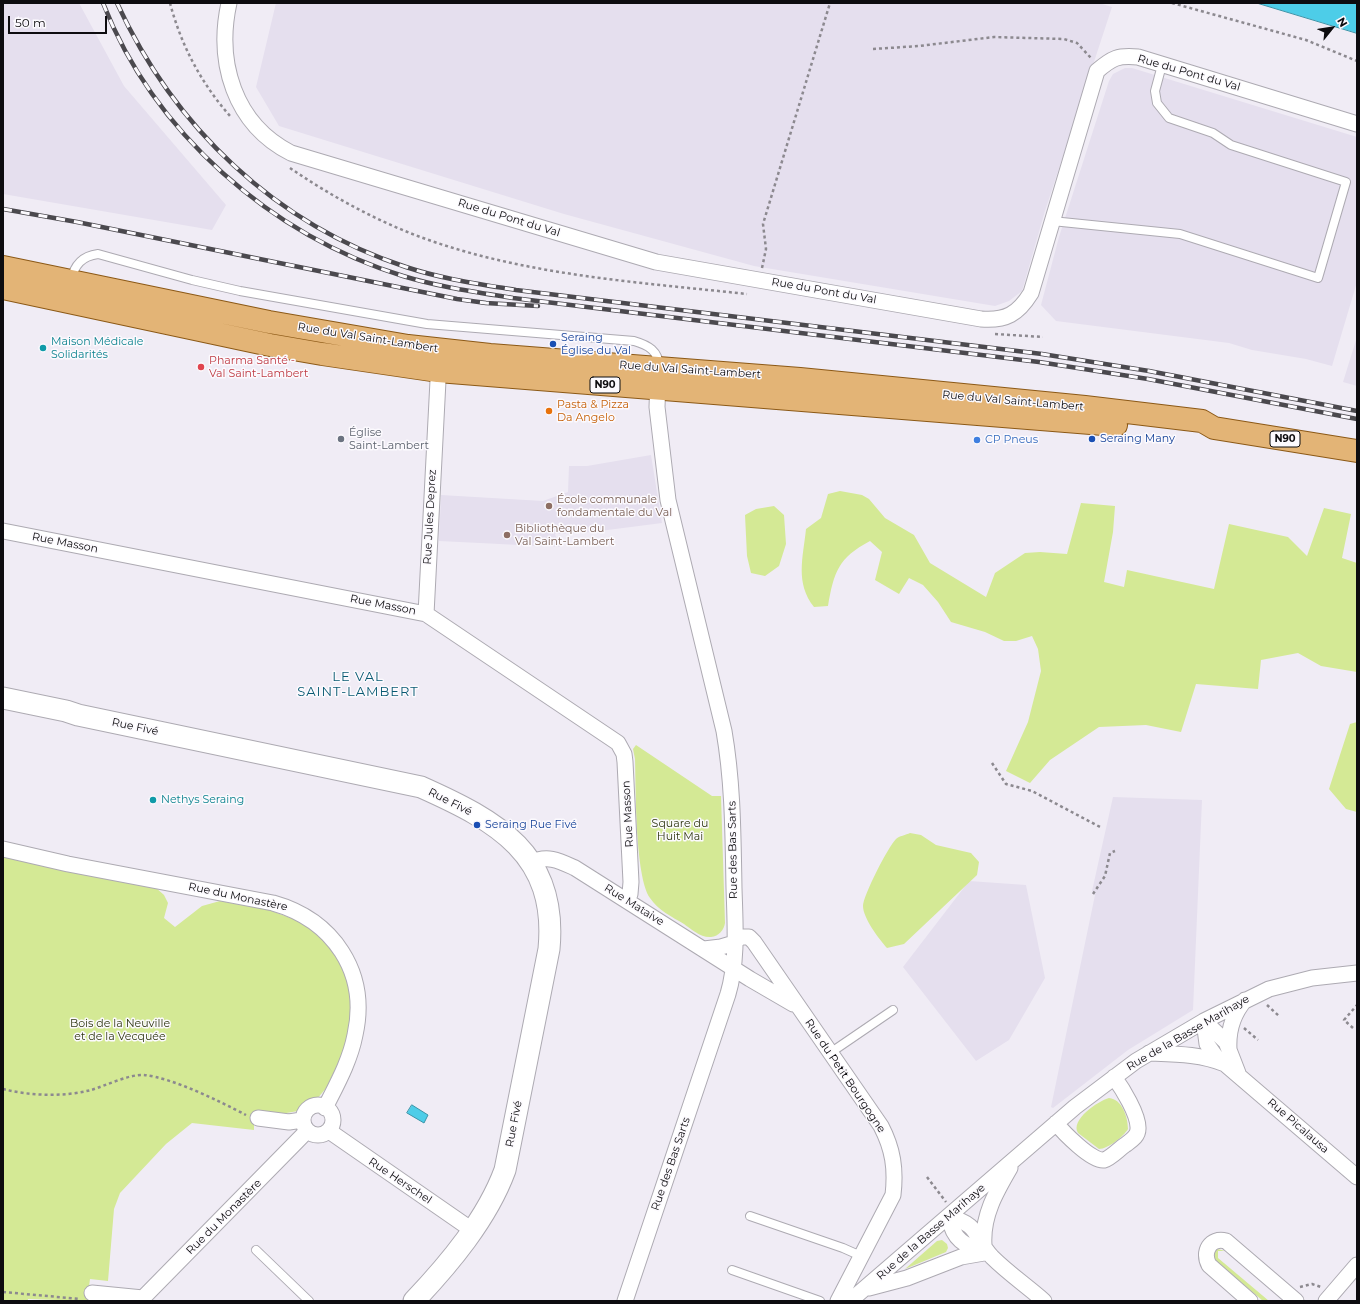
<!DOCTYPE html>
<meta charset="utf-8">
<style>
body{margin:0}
#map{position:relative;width:1360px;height:1304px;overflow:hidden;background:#f0ecf5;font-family:Montserrat,sans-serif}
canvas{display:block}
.frame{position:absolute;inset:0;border:4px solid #0d0c0f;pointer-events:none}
.north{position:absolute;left:1312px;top:8px;width:40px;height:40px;-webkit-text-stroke:3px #fcfafe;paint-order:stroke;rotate:60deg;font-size:11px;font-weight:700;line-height:16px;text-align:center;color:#0d0c0f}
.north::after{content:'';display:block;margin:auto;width:14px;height:18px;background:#0d0c0f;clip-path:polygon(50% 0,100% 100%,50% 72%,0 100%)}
.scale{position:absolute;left:8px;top:16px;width:99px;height:18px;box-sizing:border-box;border:2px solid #0d0c0f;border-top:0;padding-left:5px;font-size:12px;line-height:14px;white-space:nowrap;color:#0d0c0f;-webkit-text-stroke:3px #fcfafe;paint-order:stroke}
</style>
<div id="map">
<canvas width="1360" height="1304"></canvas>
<div class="frame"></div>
<div class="north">N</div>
<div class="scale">50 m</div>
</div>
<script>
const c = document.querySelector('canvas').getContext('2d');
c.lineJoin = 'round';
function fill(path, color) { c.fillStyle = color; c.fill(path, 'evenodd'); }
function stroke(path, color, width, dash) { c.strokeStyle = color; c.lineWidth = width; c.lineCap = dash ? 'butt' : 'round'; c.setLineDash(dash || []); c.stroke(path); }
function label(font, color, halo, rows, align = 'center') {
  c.font = font + ' Montserrat,sans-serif'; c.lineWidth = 3; c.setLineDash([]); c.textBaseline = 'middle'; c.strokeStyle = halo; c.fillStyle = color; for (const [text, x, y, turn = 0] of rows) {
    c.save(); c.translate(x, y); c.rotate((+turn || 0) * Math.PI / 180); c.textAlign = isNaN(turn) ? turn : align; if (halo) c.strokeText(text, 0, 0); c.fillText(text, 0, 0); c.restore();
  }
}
fill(new Path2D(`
 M3 3H79L124 86 226 205 212 230 3 194Z
 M276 3H1099L1112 7 1045 211 1022 291 1009 301 995 306 754 266 564 214 279 126 256 87Z
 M1125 68H1132L1357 137V282L1332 366 1306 359 1252 350 1229 343 1056 321 1041 305 1059 237 1109 81 1113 74Z
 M1357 337V386L1343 382Z
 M651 455 662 523 592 532 555 534 560 547 439 541 441 495 543 501 568 492 569 466H587Z
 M1113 797 1202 800 1193 1010 1128 1050 1053 1108 1051 1107 1095 895 1092 891Z
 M969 881 1026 885 1045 978 1009 1040 976 1061 903 967Z`), '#e5dfee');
fill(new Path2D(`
 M840 491 862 495 869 499 885 518 914 535 930 563 986 597 995 573 1025 553 1040 552 1067 554 1081 503 1115 506 1113 532 1104 582 1124 587 1127 570 1214 589 1229 524 1288 537 1307 556 1324 508 1351 514 1342 558 1357 563V672L1321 666 1298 653 1261 660 1258 689 1196 684 1181 732 1146 725 1099 727 1050 760 1030 783 1006 771 1028 722 1041 671 1038 649 1032 636 1016 641H1004L985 632 951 622 938 602 923 585 909 578 899 594 875 580 882 552 870 541C838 558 834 572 828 606L814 607C795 583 803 558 806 529L821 518 828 494Z
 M774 506 784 515 786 544 779 566 765 576 751 573 747 556 745 515 756 509Z
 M1357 722V812L1346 809 1329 789 1350 724Z
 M636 745 712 796H721L725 923C724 930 719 936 711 937 701 938 691 929 684 924 672 917 658 910 650 898 635 876 636 790 635 759L633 749Z
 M910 833 921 835 936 845 971 853 979 862 977 875 904 944 887 948C879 939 863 918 863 906 863 896 888 847 896 839 899 836 906 835 910 833Z
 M3 857 155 887 164 895 168 903 164 918 175 927 202 906 220 901 269 910 296 920 309 928 325 941 339 958 348 979 352 1025 344 1050 327 1087 317 1099 298 1111 275 1115 254 1113V1130L192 1123 166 1144 120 1193 114 1209 108 1281 90 1279 87 1301 28 1299V1301H3Z
 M1109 1098C1122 1099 1128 1117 1128 1129 1124 1136 1108 1149 1099 1149L1078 1133C1070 1120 1098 1101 1109 1098Z
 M942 1240 947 1244 948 1248 946 1252 905 1269 937 1241Z
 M1218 1249 1225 1251H1218V1258L1269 1301H1263L1215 1260C1213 1255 1213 1252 1218 1249Z`), '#d4e995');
const water = new Path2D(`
 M1257 3H1357V33Z
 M412 1105 428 1115 424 1123 407 1113Z`);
fill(water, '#4dcde8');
stroke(water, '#3a93a7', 1);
const lane = new Path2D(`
 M1052 221 1180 234 1318 278 1346 182 1231 145 1213 133 1169 118 1157 103 1155 91 1162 65
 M71 281C74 265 82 256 98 254L192 280 240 291 427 324 634 341C648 345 659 351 659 367
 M830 1053 893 1010
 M750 1216 843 1248 861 1256
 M256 1250 309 1301
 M732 1270 820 1301`);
const street = new Path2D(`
 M229 3C216 62 234 124 291 153L656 262 981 319C1006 321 1018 314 1031 293L1097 71C1112 58 1118 55 1138 57L1357 124
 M3 531 426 614 618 743 624 754 625 762 631 882 630 894 627 901
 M426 614 439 361
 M3 849 68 864 273 903C333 920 369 972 355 1035 350 1061 337 1084 325 1108
 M531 863C547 854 560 861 575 868L750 979 793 1004
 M704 949 721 947 731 944 741 937H749L754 942 881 1126C893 1149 896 1169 893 1195L838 1301
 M1204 1021 1226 1042 1238 1073
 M1204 1021 1207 1044 1219 1061
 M1229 1049C1228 1031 1233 1014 1245 1000
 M1149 1053C1175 1054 1201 1054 1225 1064L1357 1177
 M303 1120a15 15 0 1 1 30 0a15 15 0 1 1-30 0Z
 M258 1118 289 1122 302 1120
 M1056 1123C1063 1132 1092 1162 1104 1160 1111 1158 1119 1149 1125 1145 1130 1141 1138 1137 1138 1129 1139 1115 1122 1088 1114 1077
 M329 1131 472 1230
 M949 1217C980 1224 974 1238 992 1257 1008 1273 1027 1286 1044 1301
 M949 1217C953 1240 964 1245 985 1253
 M984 1245C982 1216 996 1192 1010 1168
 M869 1288 907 1278 961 1257 984 1253
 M92 1293 143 1298
 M140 1301 307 1131
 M625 1301 728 994C738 960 735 923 734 888 733 835 733 783 724 731L668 500 657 407 658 380
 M850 1301 1075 1107 1136 1061 1204 1021 1269 989 1312 978 1357 973
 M1250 1301 1209 1265C1202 1252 1210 1237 1226 1241L1296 1301
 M1326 1301 1357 1265`);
const secondary = new Path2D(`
 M3 698 66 711 78 715 421 787C497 821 558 854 549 949L505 1170C487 1219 449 1264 414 1301`);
const primary = new Path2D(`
 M3 267 269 322 408 346 490 355 800 379 1085 407 1202 421 1214 428 1357 451
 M3 288 270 345 322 354 438 371 1116 425`);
stroke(lane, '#adaab2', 10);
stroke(street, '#adaab2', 17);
stroke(secondary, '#adaab2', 23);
stroke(primary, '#8c5916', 24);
stroke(new Path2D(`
 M170 3C181 45 201 83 230 116
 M1172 3 1306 40 1357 61
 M873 49 919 46 994 37 1064 39 1077 43 1091 58
 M290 168C328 194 371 218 415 235 520 275 636 282 747 294
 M762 268 766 249 763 224 830 3
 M995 334 1043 337
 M992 763 1006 784 1032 791 1102 828
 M1093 894 1105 876 1110 853 1115 851
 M1267 1005 1279 1016
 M1244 1028 1258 1040
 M1353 1028 1344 1020 1357 1005
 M3 1089C30 1096 64 1097 91 1090 105 1086 129 1074 144 1075 173 1078 219 1101 246 1115
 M927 1177 946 1202
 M1300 1287 1312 1284 1321 1287
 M3 1292 80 1299`), '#8c898f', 2.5, [3, 3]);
stroke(lane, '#fff', 8);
stroke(street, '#fff', 15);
stroke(secondary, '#fff', 21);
stroke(primary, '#e3b476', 22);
const rail = new Path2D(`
 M103 3C154 133 271 235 403 276 439 287 476 292 513 298L1039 362 1148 379 1357 419
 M117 3C174 127 275 224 406 267 442 279 479 284 516 290L1042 354 1149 371 1357 411
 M3 209 77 222 457 299 486 303 538 306`);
stroke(rail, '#4b494e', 4.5);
stroke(rail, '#fcfafe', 3, [9]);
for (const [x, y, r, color] of [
 [553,344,4,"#1a4fb4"],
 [43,348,4,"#0f9aa8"],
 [201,367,4,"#e0444e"],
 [549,411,4,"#e8710a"],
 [341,439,4,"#6b7280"],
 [1092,439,4,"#1a4fb4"],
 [977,440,4,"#3f7fe0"],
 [549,506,4,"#8d6e63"],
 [507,535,4,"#8d6e63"],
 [153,800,4,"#0f9aa8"],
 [477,825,4,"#1a4fb4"]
]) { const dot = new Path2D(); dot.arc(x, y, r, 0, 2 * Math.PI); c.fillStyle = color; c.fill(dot); stroke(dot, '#fcfafe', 1.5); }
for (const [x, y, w] of [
 [605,385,30],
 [1285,439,30]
]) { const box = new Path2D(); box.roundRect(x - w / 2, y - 8, w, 16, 3); c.fillStyle = '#fcfafe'; c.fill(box); stroke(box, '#0d0c0f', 1); }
label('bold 10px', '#0d0c0f', null, [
 ["N90",605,385],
 ["N90",1285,439]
]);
label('11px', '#0d0c0f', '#fcfafe', [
 ["Rue du Pont du Val",1189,73,16],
 ["Rue du Pont du Val",509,218,17],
 ["Rue du Pont du Val",824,291,10],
 ["Rue du Val Saint-Lambert",368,338,9],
 ["Rue du Val Saint-Lambert",690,370,4],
 ["Rue du Val Saint-Lambert",1013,401,5],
 ["Rue Jules Deprez",430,517,-87],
 ["Rue Masson",65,543,11],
 ["Rue Masson",383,605,11],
 ["Rue Fivé",135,727,12],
 ["Rue Fivé",450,802,27],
 ["Rue Masson",628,814,-93],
 ["Rue des Bas Sarts",733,850,-91],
 ["Rue du Monastère",238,897,12],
 ["Rue Mataive",634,905,32],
 ["Rue de la Basse Marihaye",1188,1033,-30],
 ["Rue du Petit Bourgogne",845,1076,56],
 ["Rue Fivé",514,1124,-79],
 ["Rue Picalausa",1298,1126,41],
 ["Rue des Bas Sarts",671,1164,-71],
 ["Rue Herschel",400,1181,34],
 ["Rue du Monastère",224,1217,-45],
 ["Rue de la Basse Marihaye",931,1232,-41]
]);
label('11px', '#164399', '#fcfafe', [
 ["Seraing",561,338],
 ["Église du Val",561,351],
 ["Seraing Many",1100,439],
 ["Seraing Rue Fivé",485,825]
], 'left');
label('11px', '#0d838f', '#fcfafe', [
 ["Maison Médicale",51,342],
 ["Solidarités",51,355],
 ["Nethys Seraing",161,800]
], 'left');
label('11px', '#be3a42', '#fcfafe', [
 ["Pharma Santé -",209,361],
 ["Val Saint-Lambert",209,374]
], 'left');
label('11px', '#c56008', '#fcfafe', [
 ["Pasta & Pizza",557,405],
 ["Da Angelo",557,418]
], 'left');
label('11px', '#5b616d', '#fcfafe', [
 ["Église",349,433],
 ["Saint-Lambert",349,446]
], 'left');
label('11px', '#366cbe', '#fcfafe', [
 ["CP Pneus",985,440]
], 'left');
label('11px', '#785e54', '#fcfafe', [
 ["École communale",557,500],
 ["fondamentale du Val",557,513],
 ["Bibliothèque du",515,529],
 ["Val Saint-Lambert",515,542]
], 'left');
label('11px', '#2f3711', '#fcfafe', [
 ["Square du",680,824],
 ["Huit Mai",680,837],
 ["Bois de la Neuville",120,1024],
 ["et de la Vecquée",120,1037]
]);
c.letterSpacing = '1px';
label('13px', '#095a72', '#fcfafe', [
 ["LE VAL",358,677],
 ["SAINT-LAMBERT",358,692]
]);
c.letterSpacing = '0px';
</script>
